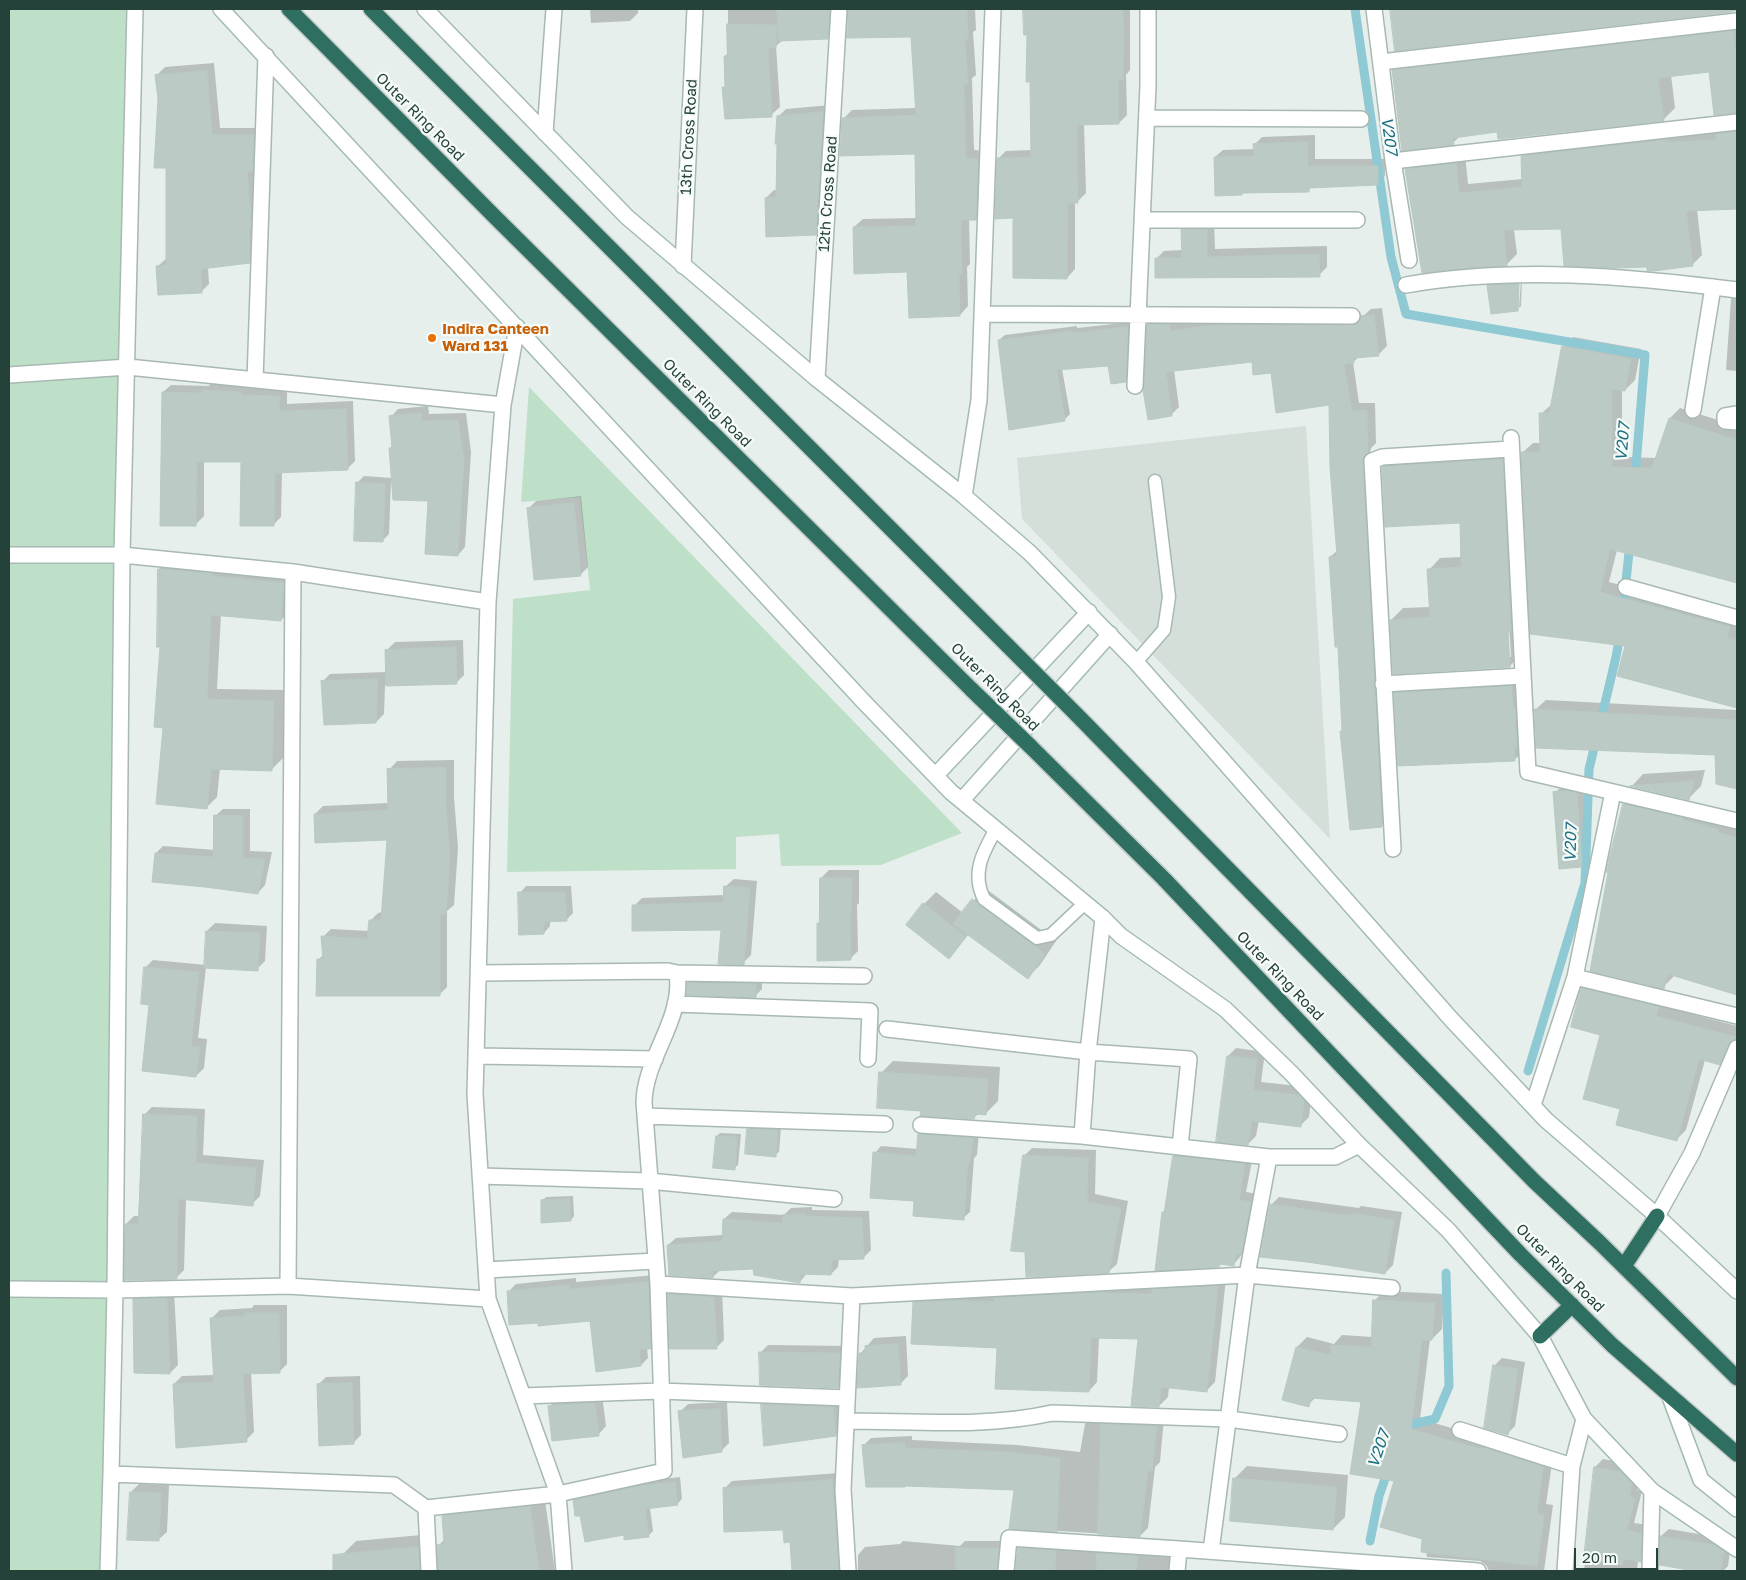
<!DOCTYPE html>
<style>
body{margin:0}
#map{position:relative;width:1746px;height:1580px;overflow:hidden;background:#e6efeb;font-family:"Golos Text",sans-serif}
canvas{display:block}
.frame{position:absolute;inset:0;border:10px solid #24423a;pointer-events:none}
.scale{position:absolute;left:1574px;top:1548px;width:84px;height:22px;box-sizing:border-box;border:2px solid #24423a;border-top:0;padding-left:6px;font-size:15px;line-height:18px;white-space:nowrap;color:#24423a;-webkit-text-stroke:4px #f7fbf9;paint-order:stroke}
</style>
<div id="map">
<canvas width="1746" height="1580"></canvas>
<div class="frame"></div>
<div class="scale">20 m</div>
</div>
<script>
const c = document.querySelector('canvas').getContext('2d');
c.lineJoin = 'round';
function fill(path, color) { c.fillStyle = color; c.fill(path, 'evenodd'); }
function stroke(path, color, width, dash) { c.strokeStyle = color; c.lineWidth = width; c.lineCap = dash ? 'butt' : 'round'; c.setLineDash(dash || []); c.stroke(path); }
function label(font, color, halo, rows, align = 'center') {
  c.font = font + ' "Golos Text",sans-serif'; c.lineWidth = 4.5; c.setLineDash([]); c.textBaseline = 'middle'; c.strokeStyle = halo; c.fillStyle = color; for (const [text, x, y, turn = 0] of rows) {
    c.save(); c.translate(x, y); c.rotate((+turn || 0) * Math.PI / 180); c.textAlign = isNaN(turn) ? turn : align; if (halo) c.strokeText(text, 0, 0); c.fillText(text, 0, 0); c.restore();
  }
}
fill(new Path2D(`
 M1306 426 1330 839 1022 519 1017 458Z`), '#d4dfda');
fill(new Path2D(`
 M9 9H135L108 1571H9Z
 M529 387 962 833 881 865 781 866 779 834 736 837V869L507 872 513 599 590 590 580 497 521 502Z`), '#bfe0c8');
fill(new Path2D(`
 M590 9H638V13L630 21 591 23Z
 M728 9H838L836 29 827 38 783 40 776 46 780 107 771 115 724 88 726 86 725 56 728 53Z
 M872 9H975L976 30 973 32 976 75 972 78 974 150 986 151 984 210 976 218H969L970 264 967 267 968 306 960 315 854 227 863 219 917 218 916 153 843 119 852 110 916 108 912 36H873Z
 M1024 9H1130V70L1126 75 1127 115 1119 123 1084 124 1086 193 1078 201H1075V269L1067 278 1015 217 998 159 1006 151 1032 150V80L1028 33H1025Z
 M1391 9H1737V11L1396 50Z
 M1737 21V109L1735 112 1710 70 1671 75 1675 108 1663 120 1498 131 1461 135 1453 143 1393 71 1405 59Z
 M214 63 220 128H261L257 254 249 262 208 267 209 284 201 292 158 266 167 258 168 167 157 75 165 67Z
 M831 105 824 226 816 234 766 198 774 190H777L778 117 786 109Z
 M1737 123V208L1697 209 1702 255 1692 265 1562 228 1514 229 1517 254 1506 265 1406 170 1416 159 1465 154 1468 184 1523 179V156L1533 146Z
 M1315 135V159H1385V176L1378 184 1312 186 1308 191 1243 192 1215 157 1223 150 1255 149V144L1262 137Z
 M1214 222 1215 249 1327 246V267L1319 275 1156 259 1164 251 1183 250 1182 231 1190 223Z
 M1518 281 1517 309H1519L1517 310 1489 286 1492 282Z
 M1521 281H1522L1521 306 1519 308Z
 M1737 293V371L1726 370 1731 299Z
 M1382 308 1387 346 1379 354 1359 357 1353 362 1359 403H1375L1376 443 1371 448 1370 453 1390 817 1382 825 1342 731 1343 730 1339 646 1330 557 1338 550 1331 403 1253 360 1174 370 1179 407 1171 415 1148 325 1156 317H1177V324L1224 317 1361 318 1371 309Z
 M1133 322 1131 375 1125 381 1109 364 1062 369 1070 414 1064 420 999 340 1005 335 1077 326V328Z
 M1573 337 1641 349 1635 380 1625 390 1622 389V457L1656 458 1670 418 1680 408 1737 426V581L1617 550 1609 582 1737 616V707L1619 675 1627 645 1522 453 1533 443H1541V414L1552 404 1563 347Z
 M211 383 248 384V388L287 389V404L353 401 355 461 347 469 282 471 281 517 273 525 242 461 204 460V516L196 524 163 392 171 385 209 386Z
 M428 406 429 414 466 413 471 452 465 547 458 555 429 500 393 480H391L389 534 382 541 357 483 364 476 392 478 390 448 393 445 391 417 398 409Z
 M1514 448 1521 654 1510 666 1391 620 1403 608 1431 607 1429 570 1440 558 1462 557 1461 521 1383 468 1395 456ZM1506 625H1509L1511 657H1508Z
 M581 496 588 567 580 575 528 509 536 501Z
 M170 558 294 572 292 609 281 620 221 614 217 689 285 690 283 758 272 769 220 768 217 797 206 808 165 727 159 569Z
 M463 640 464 675 456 683 385 685 384 714 376 722 322 682 330 674 387 672V650L395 642Z
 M1523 674 1527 748 1514 760 1395 693 1407 681Z
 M1546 700 1737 710V788L1717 783 1716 754 1535 710Z
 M454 760V797L458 848 454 905 447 911V987L439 995 318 960 324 954 323 937 331 929 369 931 370 921 378 913 382 912 388 838 315 814 323 806 389 803V770L397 761Z
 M1705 770 1701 786 1688 799 1632 786 1643 774Z
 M1563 785H1584L1590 857 1582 865 1555 793Z
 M1637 792 1737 822V993L1675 975 1663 987 1625 805Z
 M223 809H250V851L272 852 265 885 258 893 156 853 163 846 215 850V816Z
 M829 870H859V903L857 905 858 951 850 959 818 923 821 921V878Z
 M734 879 757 881 751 955 743 963 722 928 634 906 642 898 725 895V887Z
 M526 886H571L573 913 566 920H550V926L544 933 520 893Z
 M985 888 1056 941 1040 965 1028 977 969 934 948 957 924 904 936 892 963 913Z
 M215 923 267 926 265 961 257 969 206 967 198 1038 207 1039 204 1068 196 1076 151 1004 145 968 153 960 206 965 207 931Z
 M695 976 762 977V989L755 996 688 983Z
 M1592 980 1667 998 1665 1007 1737 1026V1038L1729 1054 1719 1063 1705 1060 1686 1130 1677 1139 1622 1108 1602 1035 1583 989Z
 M1236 1048 1265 1052 1261 1082 1307 1087 1312 1093 1309 1117 1301 1125 1259 1120 1256 1136 1248 1144 1228 1056Z
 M893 1061 1000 1067 998 1101 986 1113H979L974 1118 922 1110 881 1073Z
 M152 1107 205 1109 203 1155 264 1160 260 1196 252 1204 186 1199 184 1270 176 1278 126 1224 134 1216H140L144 1115Z
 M752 1126 781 1127 779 1152 775 1155 748 1129Z
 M926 1128 979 1132 977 1155 974 1158 970 1212 963 1218 915 1200 875 1153 881 1146 918 1149 920 1134Z
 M720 1133 741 1134 738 1165 734 1168 717 1136Z
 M1032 1148 1096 1150 1095 1194 1128 1201 1117 1264 1108 1272 1024 1156Z
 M1182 1148 1253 1156 1246 1192 1258 1194 1249 1246 1234 1264 1222 1263 1219 1266 1163 1212 1166 1210 1174 1156Z
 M573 1196 574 1216 571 1220 542 1201 546 1197Z
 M1279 1197 1359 1208 1361 1206 1402 1212 1393 1265 1385 1273 1261 1256 1271 1205Z
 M812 1207V1210L869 1211 871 1250 864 1257 839 1258 838 1267 831 1274 807 1273 800 1282 754 1268 720 1270 713 1277 668 1245 676 1238 723 1235 724 1219 732 1212 784 1215 791 1208Z
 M655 1275 658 1340 650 1348H647L648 1358 641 1365 591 1319 539 1322 508 1292 516 1284 576 1278V1282Z
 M1226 1278 1215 1382 1206 1391 1169 1387 1168 1397 1159 1406 1140 1338 1099 1337 1097 1382 1089 1391 998 1347 914 1303 923 1294Z
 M677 1287 722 1289 724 1340 716 1348 669 1294Z
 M142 1291H174L178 1365 170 1373 135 1372 134 1299Z
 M1384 1291 1444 1294 1442 1329 1432 1339H1430L1420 1419 1553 1457 1546 1504 1553 1505 1544 1571H1433L1437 1567 1489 1571 1487 1566 1480 1561 1427 1557 1424 1539 1395 1480 1362 1401 1316 1397 1308 1405 1297 1347 1307 1337 1334 1344 1342 1335 1372 1337 1374 1301Z
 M254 1305H287V1364L279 1372H251L254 1432 246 1440 174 1384 182 1376 215 1375 212 1318 220 1310 252 1308Z
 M906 1336 908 1376 900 1384 860 1354 874 1338Z
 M768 1345 847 1346 846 1379 838 1387 760 1353Z
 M1502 1358 1525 1362 1515 1426 1507 1434 1494 1366Z
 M360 1376 361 1435 353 1443 318 1385 326 1377Z
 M602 1395 606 1426 598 1435 549 1407 557 1399Z
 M770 1397 841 1399 844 1427 835 1435 762 1405Z
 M727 1402 729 1443 721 1451 680 1412 688 1404Z
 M1093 1416 1164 1418 1160 1462 1155 1467 1148 1528 1140 1536 1010 1528 1015 1489 863 1446 871 1438 912 1436V1440L1017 1445 1080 1452 1085 1424Z
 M1603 1459 1629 1464 1640 1476 1637 1490 1642 1491 1634 1523 1649 1525 1648 1553 1640 1561H1638L1637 1571H1584L1595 1467Z
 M1247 1466 1348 1475 1345 1517 1333 1529 1234 1479Z
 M839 1473 846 1571H793L791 1541 784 1528 724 1489 732 1481Z
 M680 1477 682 1499 677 1504 650 1508 653 1531 648 1536 625 1534 574 1501 579 1496 647 1481Z
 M139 1484 169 1485 167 1532 158 1540 131 1492Z
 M544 1493 555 1571H343L342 1555 356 1541 432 1534 434 1562 439 1566 438 1546 445 1539 443 1516 457 1502Z
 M1669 1529 1723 1538 1731 1543 1728 1566 1723 1571H1701L1661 1564V1536Z
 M903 1541 960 1546 965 1541H1006L1009 1571H858V1555L865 1547 900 1544Z
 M1026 1541 1176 1551V1571H1016L1019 1549Z`), '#0003');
stroke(new Path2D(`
 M1355 9 1391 257 1406 314 1645 355 1635 478
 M1623 609 1630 543
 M1600 724 1616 657 1620 635
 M1528 1071 1585 883 1589 769 1596 740
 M1402 1429 1403 1426 1435 1419 1449 1386 1446 1273
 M1370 1541 1379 1496 1388 1470`), '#8ec9d4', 9);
const building = new Path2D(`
 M777 9H830L828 39 779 41Z
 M848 9H967L968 39H965L968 84 964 85 966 158 978 159 976 220H961L962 274H959L960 316 909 318 907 272 854 274 853 227 916 226 915 154 840 156 842 118 916 115 911 37 847 38Z
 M1023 9H1123L1124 36 1123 80 1118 79 1119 124 1077 125 1078 203H1068L1067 279 1013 278V218L995 219 997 158 1031 157 1030 82H1026L1027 35H1024Z
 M1390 9H1731V12L1395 51Z
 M727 24 777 25 776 48H768L772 117 725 119 722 87H725L724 56H727Z
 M1733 31 1737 63V107H1736V113L1714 115 1709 72 1658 78 1664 121 1498 139 1497 132 1453 138 1454 145 1402 151 1392 70Z
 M207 71 212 135H254L253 171H247L251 215V229H249L250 243V263L201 269 202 293 158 295 156 266 166 265V168H154L158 99 155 75Z
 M823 112 816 235 766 237 765 198 776 197 777 144H775L777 116Z
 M1737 131V209L1686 211 1693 266 1654 271H1647V267L1618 268 1564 266 1561 229 1504 230 1507 266 1446 270 1422 273 1405 169 1456 163 1459 193 1522 187 1521 156 1666 140V142L1717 140 1716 134Z
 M1308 142V166H1378V185L1309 188V192L1242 193V195L1215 196 1214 157 1254 156 1253 144Z
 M1202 229H1207V257L1319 254 1320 277 1155 278V258H1182L1181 230Z
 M1519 284 1518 311 1491 314 1487 285Z
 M1374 315 1379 356 1354 358V363L1344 364 1352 411 1367 410 1368 452 1364 456 1363 462 1382 827 1350 830 1340 731H1342L1338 647H1335L1329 557 1337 556 1330 467 1329 405 1276 413 1271 373 1253 375 1252 362 1166 372 1172 416 1148 420 1143 390 1147 324H1169L1170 331 1215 325H1352L1357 324 1361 316Z
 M1128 327 1126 382 1111 384 1108 366 1057 370 1065 421 1009 430 998 340 1072 331V333Z
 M1562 346 1631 359 1625 391 1612 389V467L1652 468 1669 418 1737 440V583L1610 549 1600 592 1730 627 1727 637 1737 640V708L1617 676 1625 646 1530 634 1521 452H1540L1539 413H1549Z
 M202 390 241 392V395L280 396 279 411 346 409 348 470 275 473 274 526H240L241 462H197L196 526H160L162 392 202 393Z
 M421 413 422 421 458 420 464 460 458 556 425 554 428 501 393 500 389 448H392L389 416Z
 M1503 459 1511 632H1508L1510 667 1393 674 1390 620 1430 617 1427 569 1461 567 1460 523 1385 527 1382 467Z
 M356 482 385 484 383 542 354 541Z
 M574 503 581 576 534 580 527 508Z
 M158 569 212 573V576L284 583 281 621 211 615 207 699 274 701 272 771 211 769 207 809 156 804 163 728 154 727 160 647H157Z
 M456 647 457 684 386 686 385 650Z
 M378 679 376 723 324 725 321 681Z
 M1511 686 1513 708H1515L1517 747H1514L1515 761 1398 766 1394 693Z
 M1534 709 1737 720V789L1716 784 1715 755 1536 748Z
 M446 768V806L450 857 446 914H440V996H316L317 959H323L321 936 367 939 369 920H381L387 840 315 843 314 814 388 810 387 769Z
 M1694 781 1689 800 1630 786Z
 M1569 791 1577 793 1582 867 1559 869 1553 792Z
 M1623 804 1684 818 1683 820 1718 829 1717 832 1737 838V995L1668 974 1664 989 1590 971 1608 873 1606 872Z
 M214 815 243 816V858L265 859 258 894 205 887 152 882 155 853 213 857Z
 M820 878H852L851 913H850L851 960 817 961V923H819Z
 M724 886 750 888 744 965 718 964 721 930 632 931V905L723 902Z
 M518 892H565L567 921 544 922V934L519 935Z
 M972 899 1045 954 1028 979 953 924Z
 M923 903 966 937 949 959 906 925Z
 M206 931 260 933 258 971 204 968Z
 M144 967 199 972 191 1046 200 1047 196 1077 142 1071 149 1005 141 1004Z
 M687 983 756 984V998L686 995Z
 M1581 988 1659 1007 1656 1016 1737 1037 1729 1044 1720 1065 1699 1059 1677 1141 1616 1125 1620 1109 1583 1099 1600 1035 1571 1027Z
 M1227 1056 1257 1059 1253 1090 1299 1095 1304 1101 1301 1127 1252 1121 1248 1145 1216 1142Z
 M879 1072 988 1079 986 1115 975 1114 974 1119 920 1116 921 1111 877 1108Z
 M143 1114 197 1116 196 1163 256 1168 253 1206 178 1199 177 1279 124 1280 125 1224H138Z
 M747 1129 778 1130 776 1157 745 1154Z
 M918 1134 973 1138 970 1163H968L964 1220 913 1216 914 1201 870 1198 873 1152 916 1156Z
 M716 1136 737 1137 735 1170 713 1168Z
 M1023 1155 1088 1158 1087 1202 1121 1208 1109 1273 1026 1277 1025 1252 1011 1251Z
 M1173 1156 1245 1164 1239 1200 1251 1202 1241 1255 1236 1254 1234 1266 1220 1264 1219 1267 1155 1271 1162 1212H1164Z
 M570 1199 571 1221 541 1223V1200Z
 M1270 1204 1352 1216V1213L1394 1220 1385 1274 1308 1262 1260 1257Z
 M805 1214V1216L862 1218 864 1259 832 1260 831 1275 801 1274 800 1283 754 1275 753 1269 713 1271V1278L669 1275 667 1245 722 1241 723 1219 782 1223 783 1215Z
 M648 1282 651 1349H639L641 1366 596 1372 590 1321 538 1326V1323L509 1325 507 1291 569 1285V1289Z
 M1218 1286 1207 1392 1161 1387 1159 1407 1131 1406 1138 1339 1091 1338 1089 1392 995 1389 997 1348 911 1344 913 1302 951 1300 994 1302V1298L1105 1292V1293L1152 1294V1289Z
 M668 1294 714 1297 717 1349H669Z
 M167 1298 170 1374 134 1373 133 1299Z
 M1373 1300 1435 1303 1432 1340H1422L1411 1429 1480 1449 1481 1447 1543 1467 1537 1514 1544 1515 1537 1566 1421 1552 1422 1539 1380 1527 1394 1481 1350 1474 1361 1402 1311 1398 1309 1407 1282 1400 1296 1347 1331 1355V1345L1371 1347Z
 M245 1313H279L280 1373 243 1374 247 1442 176 1448 173 1384 214 1382 210 1318 245 1316Z
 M898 1344 901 1385 857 1388 859 1353H865V1346Z
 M759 1352 840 1353 838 1388 760 1385Z
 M1493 1365 1518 1369 1508 1435 1484 1428Z
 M352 1383 354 1444 319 1446 317 1384Z
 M595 1403 599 1436 552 1441 548 1406Z
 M761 1404 833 1407 836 1436 764 1446Z
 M720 1409 722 1452 683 1458 678 1411Z
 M1101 1424 1157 1426 1152 1471H1148L1140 1537 1098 1534Z
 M905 1443V1448L1008 1452 1060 1458 1057 1532 1009 1529 1014 1490 905 1486V1487H866L862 1445Z
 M1594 1467 1621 1472 1632 1484 1630 1497 1635 1499 1627 1530 1642 1533 1641 1562 1624 1559 1622 1565 1584 1558Z
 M1233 1478 1337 1487 1333 1530 1230 1521Z
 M832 1480 839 1571H792L790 1542 784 1543 783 1530 724 1532 723 1488Z
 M675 1482 678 1505 645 1509 649 1537 624 1540V1535L585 1542 580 1516H575L573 1500 640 1486Z
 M130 1492 161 1493 159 1541 127 1540Z
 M530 1506 539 1571H438L437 1545 444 1544 442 1516Z
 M1660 1536 1715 1545 1724 1552 1721 1571H1694L1660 1565Z
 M418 1547 420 1571H333V1555Z
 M956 1548H999L997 1571H956Z
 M1018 1548 1056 1550 1055 1571H1015Z
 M1097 1553 1138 1556 1136 1571H1097Z`);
fill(building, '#bbcac4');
stroke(building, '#b8c9c2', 1);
const lane = new Path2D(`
 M1136 662 1164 630 1169 597 1155 481
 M996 829C983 852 971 873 984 899L1037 938 1051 935 1085 903`);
const street = new Path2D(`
 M1374 9 1393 161 1409 260
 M1381 62 1737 21
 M1147 118 1361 119
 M545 133 554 9
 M1393 161 1737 122
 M1143 220H1357
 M683 266 695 9
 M1406 285C1514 266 1629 276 1737 290
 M982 314 1352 316
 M9 375 128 367 503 405 488 602 475 1094 488 1299 558 1494 564 1571
 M817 379 839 9
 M255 380 266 56
 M1135 386 1148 85V9
 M503 405 517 327
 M1693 410 1713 287
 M1737 414 1725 416V421L1737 422
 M1511 438 1528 772 1737 821
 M964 496 979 400 993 9
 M9 555H122L293 572 488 602
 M1626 587 1737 618
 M1383 684 1523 676
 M1393 849 1372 461 1382 457 1511 449
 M479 973 668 971 677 973 864 976
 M1575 977 1737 1016
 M675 1004 870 1011 868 1059
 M887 1029 1088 1052 1189 1059 1180 1147
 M477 1056 655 1059
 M1533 1105 1575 977 1613 792
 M645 1116 885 1124
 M921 1125 1082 1136 1269 1157 1247 1275 1392 1288
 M1082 1136 1088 1052 1103 918
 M1269 1157H1335L1359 1145
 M480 1176 649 1181 834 1199
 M1657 1216 1692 1153 1737 1048
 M486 1270 656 1261
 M658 1284 852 1296 1247 1275 1211 1551
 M288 1286 293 572
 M9 1289 115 1290 288 1286 488 1299
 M523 1396 660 1391 847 1398
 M846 1421C914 1421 985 1428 1052 1413L1229 1419 1339 1434
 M1460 1430 1572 1466
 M111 1474 394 1485 426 1508 429 1571
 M426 1508 558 1494 664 1471 658 1284 644 1102C645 1057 684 1019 677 973
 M108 1571 111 1474 115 1290 122 555 135 9
 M848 1571 843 1489 852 1296
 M1006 1571 1009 1538 1179 1549 1478 1571
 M1177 1571 1179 1549
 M1565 1571 1572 1466 1584 1419
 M1650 1571 1652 1491`);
const secondary = new Path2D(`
 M221 9 863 701 951 792 1103 918 1121 936 1225 1009 1291 1073 1359 1145 1448 1230 1540 1336 1584 1419 1652 1491 1737 1549
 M425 9 627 217 817 379 964 496 1030 553 1136 662 1451 1019 1546 1120 1657 1216 1737 1291
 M936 775 1089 612
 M962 800 1110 634
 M1670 1397 1701 1480 1737 1509`);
const highway = new Path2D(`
 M289 9 494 216 972 690
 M371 9 1008 646
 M1076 714 1534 1181 1600 1243 1737 1378
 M1030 746 1164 879 1520 1254 1612 1345 1737 1454
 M1624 1266 1657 1216
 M1540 1336 1572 1305`);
stroke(lane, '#a8b8b2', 15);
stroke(street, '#a8b8b2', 18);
stroke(secondary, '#a4bbb3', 18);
stroke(highway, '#c2cac8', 18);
stroke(lane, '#fff', 12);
stroke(street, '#fff', 15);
stroke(secondary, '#fff', 15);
stroke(highway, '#2f6f62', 15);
const highwayBridge = new Path2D(`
 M1008 646 1076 714
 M972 690 1030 746`);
stroke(highwayBridge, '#c2cac8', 18, []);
stroke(highwayBridge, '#2f6f62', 15);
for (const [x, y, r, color] of [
 [432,338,5,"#e8710a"]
]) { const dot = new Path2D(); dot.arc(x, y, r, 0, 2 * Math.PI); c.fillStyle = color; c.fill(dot); stroke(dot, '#f7fbf9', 2); }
label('15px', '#24423a', '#f7fbf9', [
 ["Outer Ring Road",420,117,45],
 ["13th Cross Road",689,137,-87],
 ["12th Cross Road",828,194,-86],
 ["Outer Ring Road",707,403,45],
 ["Outer Ring Road",995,687,45],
 ["Outer Ring Road",1280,976,46],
 ["Outer Ring Road",1560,1268,45]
]);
label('bold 15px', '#c56008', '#f7fbf9', [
 ["Indira Canteen",442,329],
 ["Ward 131",442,346]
], 'left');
label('italic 16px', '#1c6f80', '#f7fbf9', [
 ["V207",1389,136,82],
 ["V207",1623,442,-85],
 ["V207",1571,843,-88],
 ["V207",1379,1449,-71]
]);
</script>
